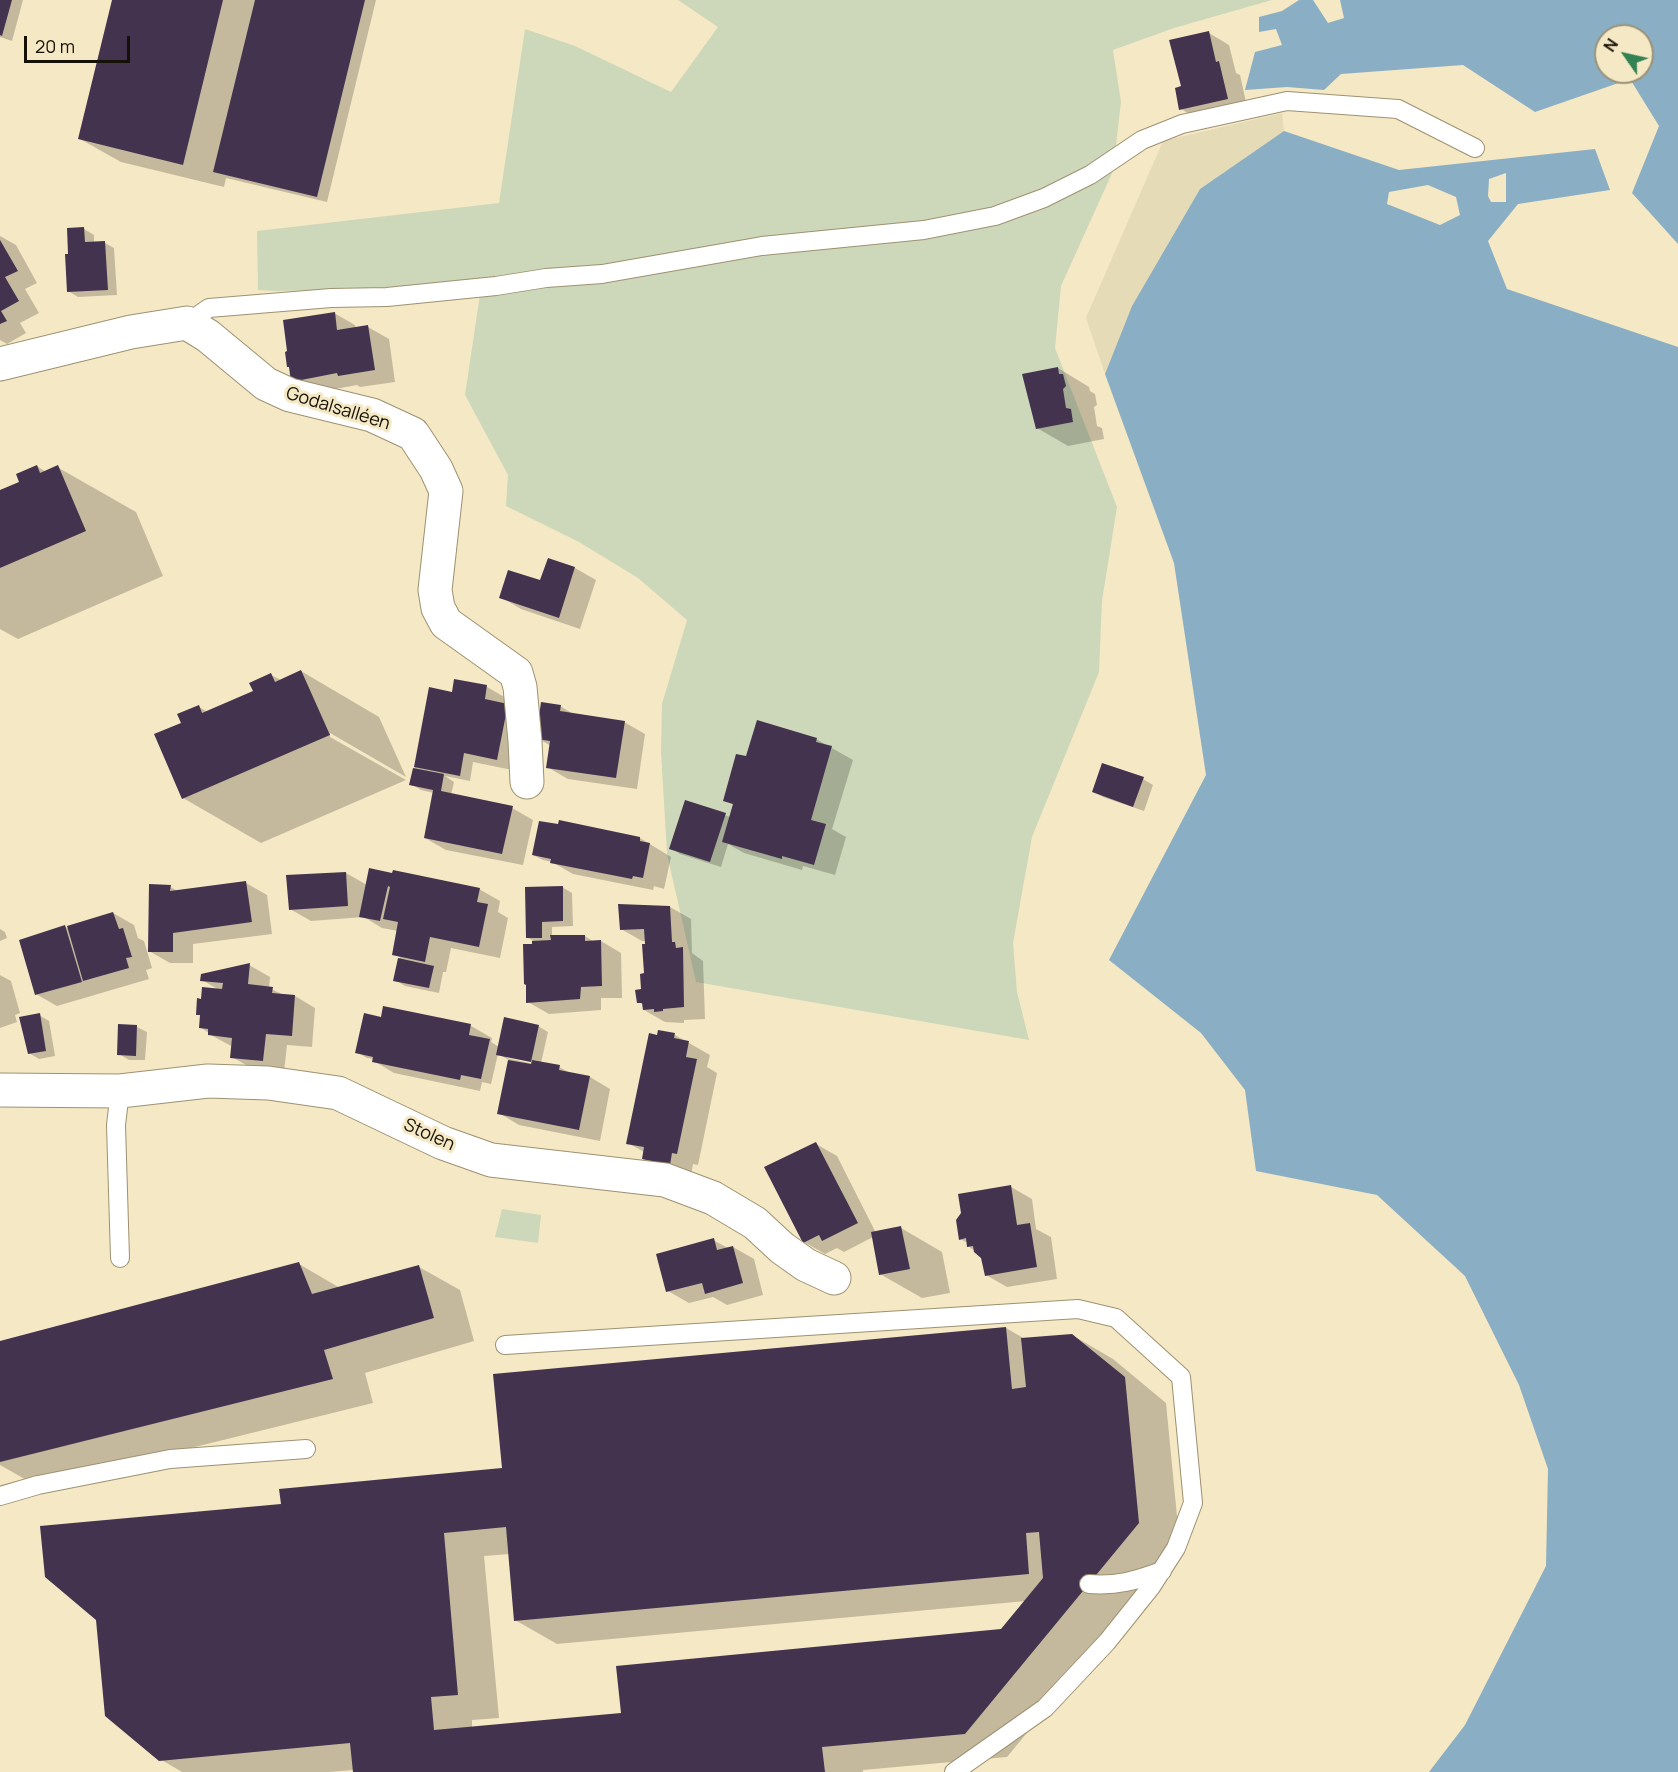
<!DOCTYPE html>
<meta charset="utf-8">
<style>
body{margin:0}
#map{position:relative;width:1678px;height:1772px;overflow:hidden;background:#f5e8c5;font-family:Manrope,sans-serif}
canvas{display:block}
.north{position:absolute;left:1594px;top:24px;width:60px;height:60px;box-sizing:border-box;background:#f5e8c5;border:2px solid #9c9279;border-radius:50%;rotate:304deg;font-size:16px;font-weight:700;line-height:24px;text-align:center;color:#161106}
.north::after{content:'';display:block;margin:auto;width:21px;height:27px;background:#328253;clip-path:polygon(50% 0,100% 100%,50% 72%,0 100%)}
.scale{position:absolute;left:24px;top:36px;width:106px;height:27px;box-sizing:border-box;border:3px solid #161106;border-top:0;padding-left:8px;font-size:18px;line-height:21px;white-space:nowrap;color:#161106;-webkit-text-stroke:4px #f5e8c5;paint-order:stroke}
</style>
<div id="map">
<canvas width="1678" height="1772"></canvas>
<div class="north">N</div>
<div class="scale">20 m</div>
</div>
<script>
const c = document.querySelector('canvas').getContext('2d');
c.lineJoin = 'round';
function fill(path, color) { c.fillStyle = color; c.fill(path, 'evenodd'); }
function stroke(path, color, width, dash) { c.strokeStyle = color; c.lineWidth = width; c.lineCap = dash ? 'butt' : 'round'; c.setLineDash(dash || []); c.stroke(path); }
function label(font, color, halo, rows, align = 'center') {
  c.font = font + ' Manrope,sans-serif'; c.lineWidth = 6; c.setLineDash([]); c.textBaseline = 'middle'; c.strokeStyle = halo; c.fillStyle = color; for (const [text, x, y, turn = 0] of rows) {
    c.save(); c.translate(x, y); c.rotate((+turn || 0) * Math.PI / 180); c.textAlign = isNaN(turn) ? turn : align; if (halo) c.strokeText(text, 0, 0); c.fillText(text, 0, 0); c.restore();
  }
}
fill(new Path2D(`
 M678 0H1272L1174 28 1113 50 1121 102 1113 171 1061 286 1055 348 1117 507 1102 601 1099 672 1032 837 1013 943 1017 992 1029 1040 696 982 667 854 661 752 662 704 687 620 638 578 579 542 506 506 508 475 465 395 482 281 420 288 277 291 258 290 257 231 499 203 525 29 575 46 671 92 718 27Z
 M502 1209 541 1215 538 1243 495 1237Z`), '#cdd8ba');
fill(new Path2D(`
 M1282 113 1284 131 1200 189 1132 306 1105 374 1086 318 1163 141Z`), '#e5dbb6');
fill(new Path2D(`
 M1299 0H1313L1328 23 1344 18 1340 0H1678V244L1632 193 1659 126 1630 79 1535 112 1463 65 1341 74 1324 90 1287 87 1245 90 1255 52 1282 45 1276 29 1259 32V17L1282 11ZM1606 36H1642V72H1606Z
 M1284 131 1399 170 1595 149 1610 190 1518 204 1488 241 1507 289 1678 347V1772H1429L1465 1725 1546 1566 1548 1469 1519 1385 1465 1276 1377 1195 1256 1171 1245 1090 1201 1033 1109 960 1206 775 1174 563 1105 374 1132 306 1200 189ZM1506 173V202H1491L1488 196 1489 179ZM1428 185 1456 197 1460 215 1440 225 1387 204 1389 192Z`), '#8aaec4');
fill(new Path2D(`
 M0 0H23L12 41 0 37Z
 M114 0H376L327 202 226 178 224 187 121 162 80 139Z
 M1209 33 1229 45 1236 73 1240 75 1248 111 1202 121 1181 109 1183 87Z
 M84 229 94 235V243H105L114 248 117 295 78 297 68 291 70 255Z
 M0 236 16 245 37 283 25 289 39 313 20 323 26 333 7 344 0 340Z
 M334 313 355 325 356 329 368 327 389 339 395 382 360 387 357 385 313 393 293 381Z
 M1058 368 1089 387 1090 391 1095 394 1097 405 1094 407 1097 426 1102 428 1104 439 1068 446 1037 428Z
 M37 466 46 472 57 467 136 512 163 576 18 639 0 629V492L21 483Z
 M549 560 575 568 596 580 580 629 521 609 501 597 541 582Z
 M301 671 379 717 406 777 330 733V737L406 780 261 843 183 798 199 707 208 712 255 692 271 675 281 680Z
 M456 681 487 687 508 699 517 771 473 762 470 781 445 776 454 782 451 795 512 808 533 820 523 865 446 850 425 838 434 793 421 790 411 784 420 743 453 693Z
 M560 706 575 715 624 722 645 734 637 789 568 779 547 767 551 746 537 738Z
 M816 739 853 760 832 829 846 837 835 875 803 866 802 870 744 853 728 844 721 867 680 854 671 848 686 801 730 817 734 805 724 800 747 758Z
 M1143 779 1153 785 1144 811 1103 797 1094 792Z
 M640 838 671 857 664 889 654 886 653 890 573 874 552 862 543 860 533 855Z
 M370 870 479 889 500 901 498 912 508 918 500 958 451 948 446 972H443L439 993 405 986 395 980 400 957 393 954 398 931 382 928 364 917 311 921 290 909 346 873 367 885Z
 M246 883 267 895 272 934 193 944V963H170L149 951 170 887 178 891Z
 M562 887 572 893 573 926 552 927V937L585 936 594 942 601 941 621 953 622 998H601V1010L549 1014 528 1002 533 941 527 937Z
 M670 907 691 919 692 953 703 961 705 1019 684 1020V1023L665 1022 644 1010V1005L638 1002 643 991 646 975V941H642L621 929Z
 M113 913 134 925 138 938 144 941 152 968 146 970 149 979 57 1006 36 994 65 927 69 929Z
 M0 929 5 932 7 938 0 941Z
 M249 965 270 977 269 988 286 996H295L315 1008 312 1047 287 1045 284 1072 253 1069 232 1057 233 1047 209 1034V1033L200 1027 201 1016 197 1014 203 1000 219 990 202 980Z
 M0 975 11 981 20 1013 15 1015 17 1022 0 1028Z
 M385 1008 471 1026 492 1038 491 1042 499 1047 538 1026 548 1032 541 1063 559 1067 572 1074 590 1077 610 1089 600 1141 519 1125 499 1113 509 1060 498 1054 491 1084 482 1082 480 1091 394 1073 374 1061V1059L367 1058 357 1052 381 1018ZM507 1055 538 1062V1065L507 1058Z
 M39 1015 49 1021 55 1056 39 1059 29 1053Z
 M137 1027 147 1032 145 1060H129L119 1054Z
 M659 1032 675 1035 710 1055 707 1067 717 1073 698 1165 693 1164 691 1175 664 1170 643 1158 644 1152 628 1143Z
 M816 1144 837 1156 876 1233 901 1228 942 1252 950 1293 922 1298 880 1274 873 1237 844 1252 837 1248 825 1254 804 1242Z
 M1011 1187 1032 1199 1036 1229 1051 1237 1057 1279 1007 1287 986 1275 983 1257 968 1246V1243L960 1239Z
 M713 1240 728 1248 733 1247 754 1259 763 1295 727 1305 713 1297 689 1303 668 1291Z
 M299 1264 340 1288 419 1267 460 1290 474 1341 365 1373 373 1403 37 1486 0 1465V1342Z
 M1006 1328 1025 1339 1072 1335 1113 1359 1166 1403 1180 1547 1007 1757 863 1770V1772H354V1770L329 1772H182L160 1759 283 1505 503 1470ZM510 1554 515 1620 557 1644 1026 1601 1002 1631 623 1714 472 1728V1720L499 1718 484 1556Z`), '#0003');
fill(new Path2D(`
 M0 0H12L2 36 0 35Z
 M112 0H223L183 165 78 139Z
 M255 0H365L317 197 213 172Z
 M1209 31 1216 62 1219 61 1228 99 1179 110 1175 88 1181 86 1169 40Z
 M84 227 85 242 105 241 108 290 67 292 65 254H68L67 228Z
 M0 240 18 271 5 277 19 301 1 311 7 321 0 324Z
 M335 312 337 330 368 325 375 370 338 376 337 373 291 382 289 367H287L285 352 287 351 283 320Z
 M1058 367 1059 374H1063L1066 386 1063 389 1066 408 1071 409 1073 422 1036 429 1022 374Z
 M37 465 40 473 58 465 86 531 0 568V490L19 482 16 474Z
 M548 558 575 567 559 618 499 598 508 570 540 580Z
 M301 670 330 735 182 799 154 734 181 723 177 714 199 705 202 713 253 691 249 683 271 673 275 682Z
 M454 679 487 685 485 699 508 704 497 760 464 753 460 776 414 767 429 687 452 692Z
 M541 702 561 705 560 711 625 721 616 778 546 768 550 741 536 739Z
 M757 720 817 738 816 742 832 746 811 820 826 824 814 865 782 856V859L722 842 733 804 723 801 736 754 746 756Z
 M1102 763 1144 777 1133 807 1092 792Z
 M413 768 444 774 441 791 513 806 502 854 424 838 433 790 409 785Z
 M685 800 726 813 710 862 669 849Z
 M559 820 640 837V841L650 843 643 878 633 876 632 879 550 863 551 859 532 855 539 821 558 824Z
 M369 868 392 873 393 870 480 888 477 902 488 904 479 947 430 937 425 962 392 955 398 922 383 919 390 887 388 886 380 921 359 917Z
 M346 872 348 906 289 910 286 875Z
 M246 881 252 922 173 933V952H148L149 884 171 885 170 891Z
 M563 886V921L542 922V938H526L525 887Z
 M618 904 670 906 672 942H675L676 948 683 947 684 1007 663 1009V1011L654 1012V1009L643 1010 642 1003H637L635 990 641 989 640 974 644 973 642 944H645L644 929 620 930Z
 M113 912 119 929 123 928 132 957 126 958 129 968 83 981 67 926Z
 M65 925 82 982 35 995 19 940Z
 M550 935H585V941L601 940 602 986 581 987 580 999 526 1003V985L524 984 523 944H532V941L551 940Z
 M398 958 434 966 429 988 393 981Z
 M250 963 248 984 273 987 272 993 295 995 292 1036 266 1034 263 1061 230 1058 232 1038 208 1035V1029L199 1028 200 1015H196L197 998 201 999 202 987 222 989 223 983 200 981 201 974Z
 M383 1006 471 1024 469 1035 490 1039 481 1079 461 1075 460 1080 372 1062 373 1057 355 1053 364 1013 381 1017Z
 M40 1013 46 1051 28 1054 19 1017Z
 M504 1017 539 1025 531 1062 496 1055Z
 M118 1024 137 1025 136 1056 117 1055Z
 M658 1030 675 1033 674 1038 689 1041 686 1057 697 1059 677 1154 672 1153 670 1165 642 1159 644 1147 626 1144 649 1033 657 1035Z
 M508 1060 531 1064 532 1060 560 1065 559 1070 590 1076 579 1130 497 1114Z
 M816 1142 858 1223 822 1241 819 1235 803 1243 764 1167Z
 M1011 1185 1017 1225 1030 1223 1037 1267 985 1276 981 1258 974 1252 973 1246 967 1247 966 1238 959 1240 956 1220 961 1213 958 1194Z
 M901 1226 910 1269 879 1275 871 1232Z
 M714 1238 717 1250 733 1246 743 1283 705 1294 702 1283 666 1292 656 1254Z
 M299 1262 312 1294 419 1265 434 1318 324 1350 333 1379 0 1462V1341Z
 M1006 1327 1012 1389 1026 1387 1021 1338 1072 1334 1125 1377 1139 1523 965 1734 822 1747 825 1772H353L350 1743 159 1761 105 1716 96 1620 45 1577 40 1526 281 1504 279 1489 502 1468 493 1374ZM506 1527 514 1621 1029 1574 1026 1533 1039 1532 1043 1578 1001 1629 616 1666 621 1713 434 1730 431 1697 458 1695 444 1533Z`), '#43334e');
const service = new Path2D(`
 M187 323 209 308 331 298 387 297 496 286 546 278 602 274 762 246 924 230 995 216 1044 198 1090 175 1142 140 1182 124 1287 101 1398 109 1475 148
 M120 1258 116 1125 120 1091
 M505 1345 1078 1309 1116 1318 1181 1377 1193 1503 1176 1548 1151 1587 1107 1642 1045 1708 954 1772
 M0 1496 38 1485 170 1459 306 1449
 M1089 1584C1117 1586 1135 1581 1162 1571`);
const minor = new Path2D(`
 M0 364 131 332 187 323 208 336 266 384 290 395 372 415 413 434 436 469 446 491 435 590 438 608 446 623 516 673 520 687 525 741 527 782
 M0 1090 120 1091 208 1081 268 1083 338 1093 443 1143 491 1160 665 1180 713 1198 755 1223 782 1248 806 1265 834 1278`);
stroke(service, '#9e9171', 20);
stroke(minor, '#9e9171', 35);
stroke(service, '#fff', 18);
stroke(minor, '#fff', 33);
label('18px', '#161106', '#f5e8c5', [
 ["Godalsalléen",338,409,17],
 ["Stolen",429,1135,24]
]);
</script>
